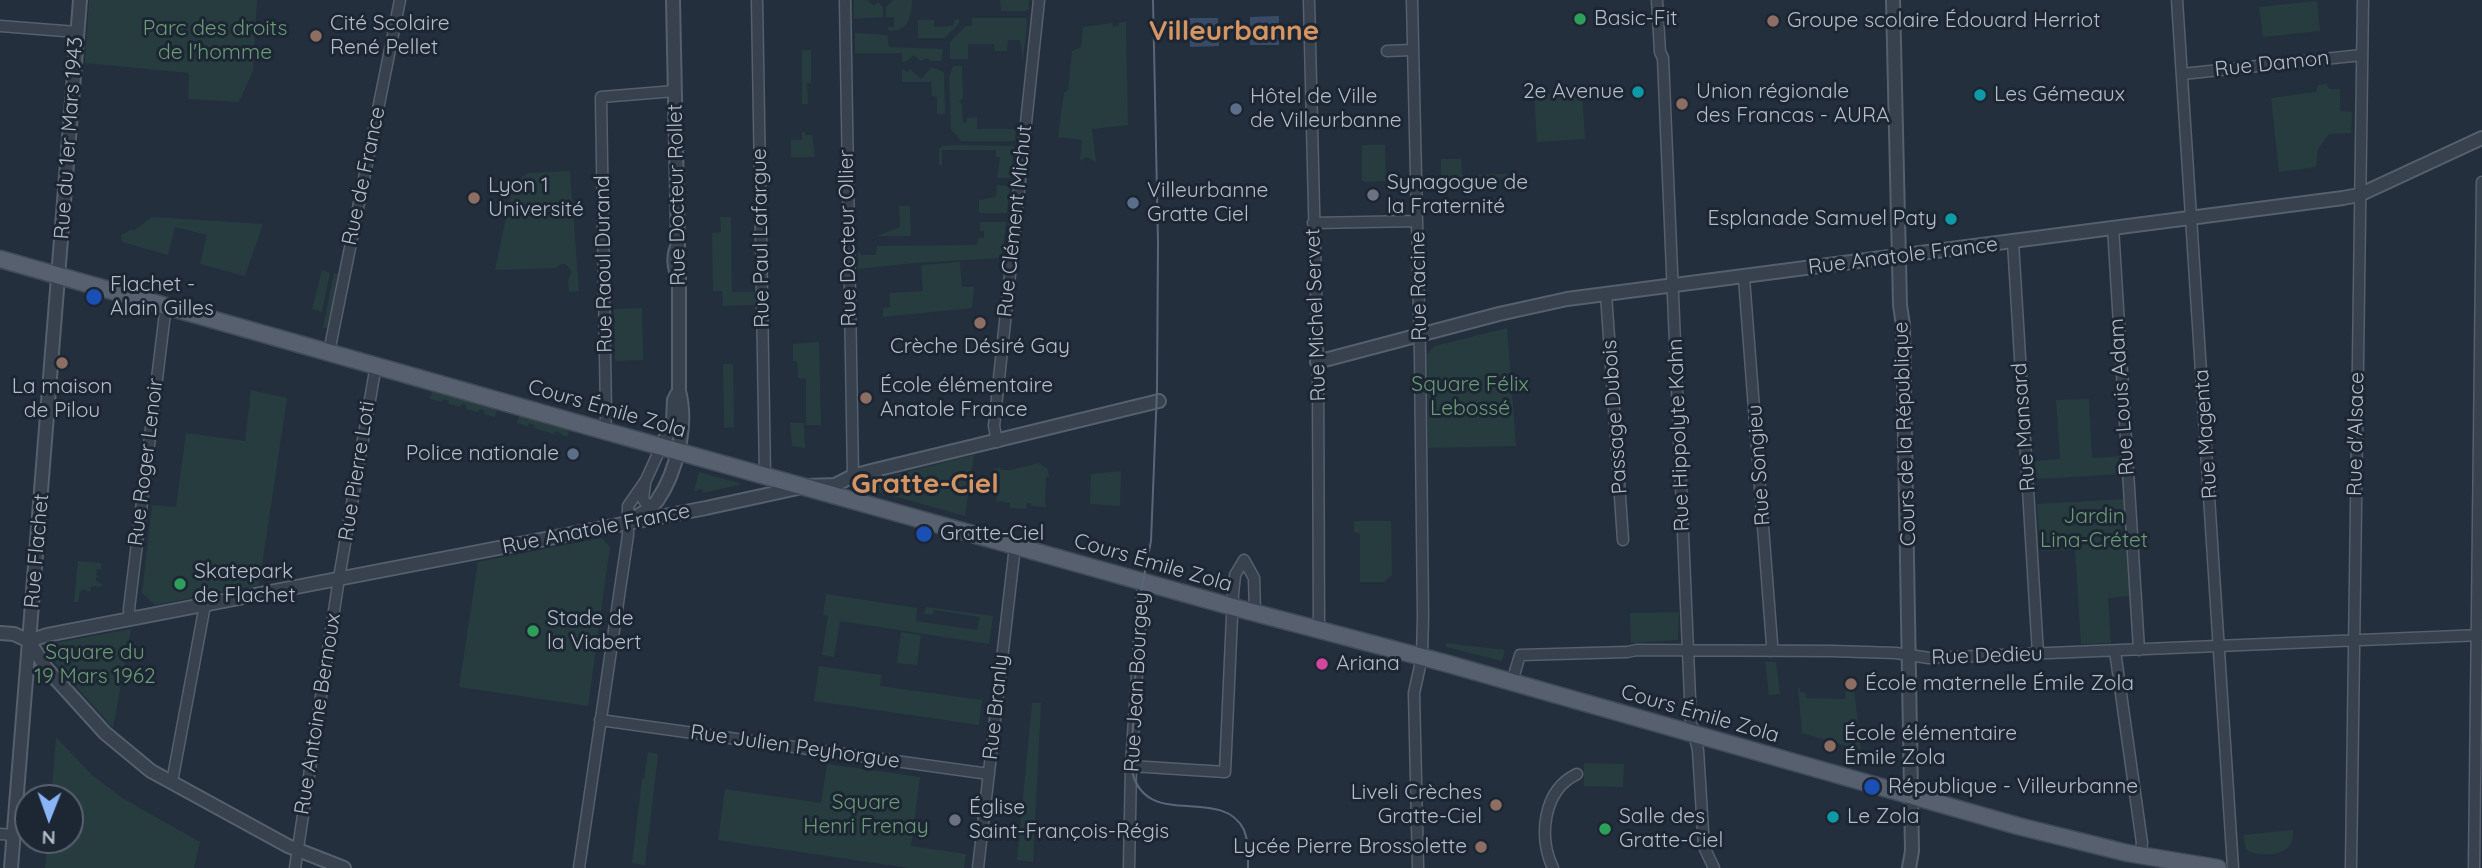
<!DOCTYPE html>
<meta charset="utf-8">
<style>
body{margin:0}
#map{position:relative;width:2482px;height:868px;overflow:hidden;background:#242f3e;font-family:Quicksand,sans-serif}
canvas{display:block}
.north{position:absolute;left:14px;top:784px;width:70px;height:70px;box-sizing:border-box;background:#1d2633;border:2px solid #59626f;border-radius:50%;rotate:181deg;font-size:19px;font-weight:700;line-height:28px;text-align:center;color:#b4bcc9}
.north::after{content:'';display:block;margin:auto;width:24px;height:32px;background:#8ab4f8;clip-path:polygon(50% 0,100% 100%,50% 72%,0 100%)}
</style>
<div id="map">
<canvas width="2482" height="868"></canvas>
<div class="north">N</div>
</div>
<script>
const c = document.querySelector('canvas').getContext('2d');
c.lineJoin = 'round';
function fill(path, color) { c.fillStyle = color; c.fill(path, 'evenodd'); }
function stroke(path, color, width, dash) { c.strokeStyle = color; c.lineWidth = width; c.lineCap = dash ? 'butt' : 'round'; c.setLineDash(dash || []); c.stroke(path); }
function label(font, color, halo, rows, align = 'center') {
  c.font = font + ' Quicksand,sans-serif'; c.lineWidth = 6; c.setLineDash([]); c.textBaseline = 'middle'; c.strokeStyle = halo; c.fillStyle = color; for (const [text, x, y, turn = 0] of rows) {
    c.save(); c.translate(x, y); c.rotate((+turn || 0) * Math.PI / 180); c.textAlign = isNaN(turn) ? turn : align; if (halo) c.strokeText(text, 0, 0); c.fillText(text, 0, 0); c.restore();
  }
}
fill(new Path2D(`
 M89 0H257L253 71 239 102 188 99 189 73 85 63Z
 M854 0H867L874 6 878 2 883 7V17L854 19Z
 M893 0H912C912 16 908 34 888 30V27H894V17H886V7Z
 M1000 0H1029V9L1026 11H1001Z
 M2317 1 2320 31 2263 37 2259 7Z
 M972 18H1026L1027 24 1023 61 1020 40H1008L1007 51H995L994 44H968V59H950V42L966 26H972Z
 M959 19V23L945 38H918V20H934V27L953 26 955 20Z
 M1126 22 1128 125 1092 129 1096 162 1087 157 1080 161 1082 140 1058 137 1064 93 1068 90 1072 51 1081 47 1083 27 1112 23 1113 27 1119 26V23Z
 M855 33 887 35 889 47 943 49 941 61H931L927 58 920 61 914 55 907 61 902 62V53H855Z
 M802 50H811V83H807L808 104H802Z
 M953 66H962L963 98 959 101 962 104 963 123 967 122V118L977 117V129H1016L1015 141H961L951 129 949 77Z
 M931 68 938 69 944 73 945 114H937V97L932 96 931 82H902V69L907 72 910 69 921 79Z
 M2327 84 2329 89H2340V111L2352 112 2351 133 2329 134 2318 149 2316 167 2279 172 2271 98 2316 92 2318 85Z
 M1582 92 1585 139 1537 142 1534 95Z
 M802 132H805V135H812L815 157H791V140H802Z
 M957 145 1014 146 1011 178H997L1000 157H996V150H942V165H939V149L942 146Z
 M1362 145H1385L1386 181 1365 182 1362 180Z
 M1441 159H1461L1462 175 1507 174 1512 178 1441 180Z
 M570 171 579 291 569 292 568 279 572 272 566 264H561L555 268 495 270 511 193 505 190 528 173Z
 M997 185 1010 186 1007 213H979V200L996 197Z
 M899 206H910L911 236H877L900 227Z
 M152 217 263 224 245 276 200 264 207 235 175 227 168 255 122 242 121 235 132 229 133 231Z
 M720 217H731L732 292H755V305L723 306 722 291H713L712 233 721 232Z
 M980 222H1006L1002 258 914 263 858 269V252H860L861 255H876L877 246 977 245 978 238H984V231H980Z
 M960 262 962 287H974L972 308 883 317V308L890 307V293L923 291 921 265Z
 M322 270 330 273 322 312 312 309Z
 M334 273 341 275 330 329 323 328Z
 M642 308 643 360 615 361 614 309Z
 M1507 328 1516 446 1428 448 1427 354 1435 346Z
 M819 342 821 425H806V379L798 378 797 361H793V344Z
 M723 364H733L734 427 724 428Z
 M251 390 287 398 259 585 155 605 142 593 152 505 176 507 186 433 245 441Z
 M432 391 497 409 495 417 484 414 485 411 480 409 478 412 466 409V405L462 404 460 407 449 404V401L443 399 442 402 430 399Z
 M2089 399 2092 458 2121 456 2122 474 2036 479 2035 461 2060 459 2056 400Z
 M519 416 569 431 567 437 556 431 554 434 534 428 535 425 529 423 528 426 517 423Z
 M790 423H804L805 448 792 446Z
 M974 455 965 516 879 492V479Z
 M1039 463 1048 469 1049 477H1046L1045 504 1047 507 1031 506V503H1027L1026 509 1010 508V503L996 501 997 493 992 492 994 469 1000 468 1001 470H1010Z
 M1121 471 1120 506 1090 504 1091 474Z
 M699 472 742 484H743L703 493 702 489 694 491Z
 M2124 499V512L2121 517 2122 532 2126 539 2130 596 2108 598 2111 643 2081 644 2075 550 2041 551 2037 504Z
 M1354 521H1391L1392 575 1384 582H1360V533L1354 532Z
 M601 538 610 547 588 706 459 687 478 562Z
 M78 561 101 563V569H97L96 575 100 577H96V581L103 585 97 588 96 586 90 587 91 591 87 592 86 589 80 591 78 602H74Z
 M826 594 917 608 916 621 977 630 980 617 934 610 932 615 924 614 926 607 993 616 989 644 840 621 834 657 822 655 828 616 823 615Z
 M1679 612 1678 640 1631 643 1630 613Z
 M131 629 113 728 49 656V644Z
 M901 632 921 635 917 665 897 663Z
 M1446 643 1505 650 1502 661 1446 647Z
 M1765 662H1776L1780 694 1769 695Z
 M819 666 882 675 880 686 982 700 979 725 814 701Z
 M1798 688H1800V692L1806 693V698L1845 699 1846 688H1854L1861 750 1802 733Z
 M1032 703H1041L1033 862 1017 860Z
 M56 737 92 775 124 799 200 842 194 868H45L48 840H70V798H51Z
 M648 752 657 754 658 756 645 865 632 863 642 779H644Z
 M1584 763 1624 764 1623 787 1584 786Z
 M827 764 920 777 911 846 966 854 964 868H909L718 840 725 789 821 803Z
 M2293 830C2295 856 2269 857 2250 852L2246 849 2243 835Z`), '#263c3f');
fill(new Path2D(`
 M1279 16V45H1250V17Z
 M1189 18H1218L1219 46 1190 47Z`), '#394c67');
const minor = new Path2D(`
 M757 0 765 475
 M845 0 853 476
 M1309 0 1318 374 1319 630
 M1412 0 1420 355 1423 616 1422 657 1414 693 1418 868
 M1657 0 1660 52 1663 58 1691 722 1698 750 1704 847 1714 868
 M2177 0 2233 868
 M0 26 77 32
 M1387 51 1411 50
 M2182 74 2362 55
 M1313 223 1417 221
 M2113 227 2139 650
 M2013 242 2038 654
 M1744 278 1772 644 1770 651
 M1606 294 1623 540
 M329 352 400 0
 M605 431 606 416 601 97 675 91
 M997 442 994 426 1039 0
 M645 484 643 499 653 514
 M1244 560 1254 578 1255 613
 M130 619 129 609 166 305
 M2115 651 2142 843 2140 855
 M1512 682 1520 655 1627 652 1637 650 1832 651 1896 653 1929 658 2482 635
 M600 720 989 774
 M1131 766 1225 772 1233 594 1235 575 1244 560
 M172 782 205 605
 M0 834 14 835
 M295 868 339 578 376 365
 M579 868 628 535V506L646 480 661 447
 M978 868 1015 546
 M1129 868 1131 766 1143 581
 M1553 868C1538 837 1543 790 1577 774
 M2351 868 2363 0
 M2474 868 2482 182`);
const tertiary = new Path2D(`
 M1893 0 1900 305 1903 325 1912 851 1909 868
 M1317 362 1499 314 1567 299 2343 198 2359 195 2482 138
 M661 447 673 423 674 400 677 394
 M631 520C639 515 651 509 657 501 677 472 688 424 679 391V277C673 268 673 254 678 245L673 0
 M0 633 14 634 29 641 46 668 105 733 151 771 288 846 344 868
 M29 641 47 635 706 508 807 486 835 485 853 476 871 471 1159 401
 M11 868 80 0`);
const primary = new Path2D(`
 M0 259 605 431 1233 607 1445 663 2018 826 2127 853 2218 868`);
stroke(minor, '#565f6c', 13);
stroke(tertiary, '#565f6c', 16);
stroke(primary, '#414a57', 19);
stroke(minor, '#38414e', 10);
stroke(tertiary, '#38414e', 12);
stroke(primary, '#56606e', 16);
stroke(new Path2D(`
 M1153 0 1158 242 1157 390 1151 541 1139 602 1131 766C1142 834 1221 783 1244 830 1249 842 1248 856 1248 868`), '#5a6575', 2);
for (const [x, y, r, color] of [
 [1580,19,7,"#2e9e5b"],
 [1773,21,7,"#8d6e63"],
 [316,36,7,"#8d6e63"],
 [1638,92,7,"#0f9aa8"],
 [1980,95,7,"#0f9aa8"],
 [1682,104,7,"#8d6e63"],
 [1236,109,7,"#5c6f8a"],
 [1373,195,7,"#6b7280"],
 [474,198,7,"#8d6e63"],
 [1133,203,7,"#5c6f8a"],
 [1951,219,7,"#0f9aa8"],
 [94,297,9,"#1a4fb4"],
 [980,323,7,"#8d6e63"],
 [62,363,7,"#8d6e63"],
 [866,398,7,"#8d6e63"],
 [573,454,7,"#5c6f8a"],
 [924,534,9,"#1a4fb4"],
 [180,584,7,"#2e9e5b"],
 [533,631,7,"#2e9e5b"],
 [1322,664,7,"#d1479c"],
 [1851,684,7,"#8d6e63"],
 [1830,746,7,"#8d6e63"],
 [1872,787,9,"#1a4fb4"],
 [1496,805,7,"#8d6e63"],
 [1833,817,7,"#0f9aa8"],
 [955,820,7,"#6b7280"],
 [1605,829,7,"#2e9e5b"],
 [1481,847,7,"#8d6e63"]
]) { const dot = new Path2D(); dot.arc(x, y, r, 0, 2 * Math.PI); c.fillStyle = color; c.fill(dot); stroke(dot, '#1d2633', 2.5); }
label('21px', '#b4bcc9', '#1d2633', [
 ["Basic-Fit",1594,19],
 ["Groupe scolaire Édouard Herriot",1787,21],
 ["Cité Scolaire",330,24],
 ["René Pellet",330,48],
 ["2e Avenue",1624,92,"right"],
 ["Union régionale",1696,92],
 ["des Francas - AURA",1696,116],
 ["Les Gémeaux",1994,95],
 ["Hôtel de Ville",1250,97],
 ["de Villeurbanne",1250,121],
 ["Synagogue de",1387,183],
 ["la Fraternité",1387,207],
 ["Lyon 1",488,186],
 ["Université",488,210],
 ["Villeurbanne",1147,191],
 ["Gratte Ciel",1147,215],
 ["Esplanade Samuel Paty",1937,219,"right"],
 ["Flachet -",110,285],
 ["Alain Gilles",110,309],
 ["Crèche Désiré Gay",980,347,"center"],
 ["École élémentaire",880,386],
 ["Anatole France",880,410],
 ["La maison",62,387,"center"],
 ["de Pilou",62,411,"center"],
 ["Police nationale",559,454,"right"],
 ["Gratte-Ciel",940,534],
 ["Skatepark",194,572],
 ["de Flachet",194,596],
 ["Stade de",547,619],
 ["la Viabert",547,643],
 ["Ariana",1336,664],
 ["École maternelle Émile Zola",1865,684],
 ["École élémentaire",1844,734],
 ["Émile Zola",1844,758],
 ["République - Villeurbanne",1888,787],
 ["Liveli Crèches",1482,793,"right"],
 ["Gratte-Ciel",1482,817,"right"],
 ["Église",969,808],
 ["Saint-François-Régis",969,832],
 ["Salle des",1619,817],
 ["Gratte-Ciel",1619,841],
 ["Le Zola",1847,817],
 ["Lycée Pierre Brossolette",1467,847,"right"]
], 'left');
label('21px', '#6b9a76', '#1d2633', [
 ["Parc des droits",215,29],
 ["de l'homme",215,53],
 ["Square Félix",1470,385],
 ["Lebossé",1470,409],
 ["Jardin",2094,517],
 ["Lina-Crétet",2094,541],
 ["Square du",95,653],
 ["19 Mars 1962",95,677],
 ["Square",866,803],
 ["Henri Frenay",866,827]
]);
label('21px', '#b4bcc9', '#1d2633', [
 ["Rue Damon",2272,64,-6],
 ["Rue du 1er Mars 1943",69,138,-86],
 ["Rue de France",364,176,-78],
 ["Rue Docteur Rollet",677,195,-91],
 ["Rue Clément Michut",1015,221,-84],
 ["Rue Paul Lafargue",761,238,-91],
 ["Rue Docteur Ollier",848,238,-91],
 ["Rue Anatole France",1903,256,-7],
 ["Rue Raoul Durand",604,264,-91],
 ["Rue Racine",1419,286,-91],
 ["Rue Michel Servet",1316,315,-92],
 ["Rue Louis Adam",2122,397,-94],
 ["Cours Émile Zola",607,409,16],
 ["Passage Dubois",1615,417,-94],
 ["Rue Mansard",2024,427,-94],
 ["Cours de la République",1905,434,-92],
 ["Rue Magenta",2206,434,-94],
 ["Rue d'Alsace",2356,434,-89],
 ["Rue Hippolyte Kahn",1679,435,-92],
 ["Rue Roger Lenoir",146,462,-83],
 ["Rue Songieu",1759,465,-94],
 ["Rue Pierre Loti",357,471,-81],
 ["Rue Anatole France",596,529,-11],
 ["Rue Flachet",37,551,-85],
 ["Cours Émile Zola",1153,563,16],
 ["Rue Dedieu",1987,656,-2],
 ["Rue Jean Bourgey",1137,682,-87],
 ["Rue Branly",996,707,-84],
 ["Rue Antoine Bernoux",318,714,-81],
 ["Cours Émile Zola",1700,714,16],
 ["Rue Julien Peyhorgue",795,747,8]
]);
label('bold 28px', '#d59563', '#1d2633', [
 ["Villeurbanne",1234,32],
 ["Gratte-Ciel",925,485]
]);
</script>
